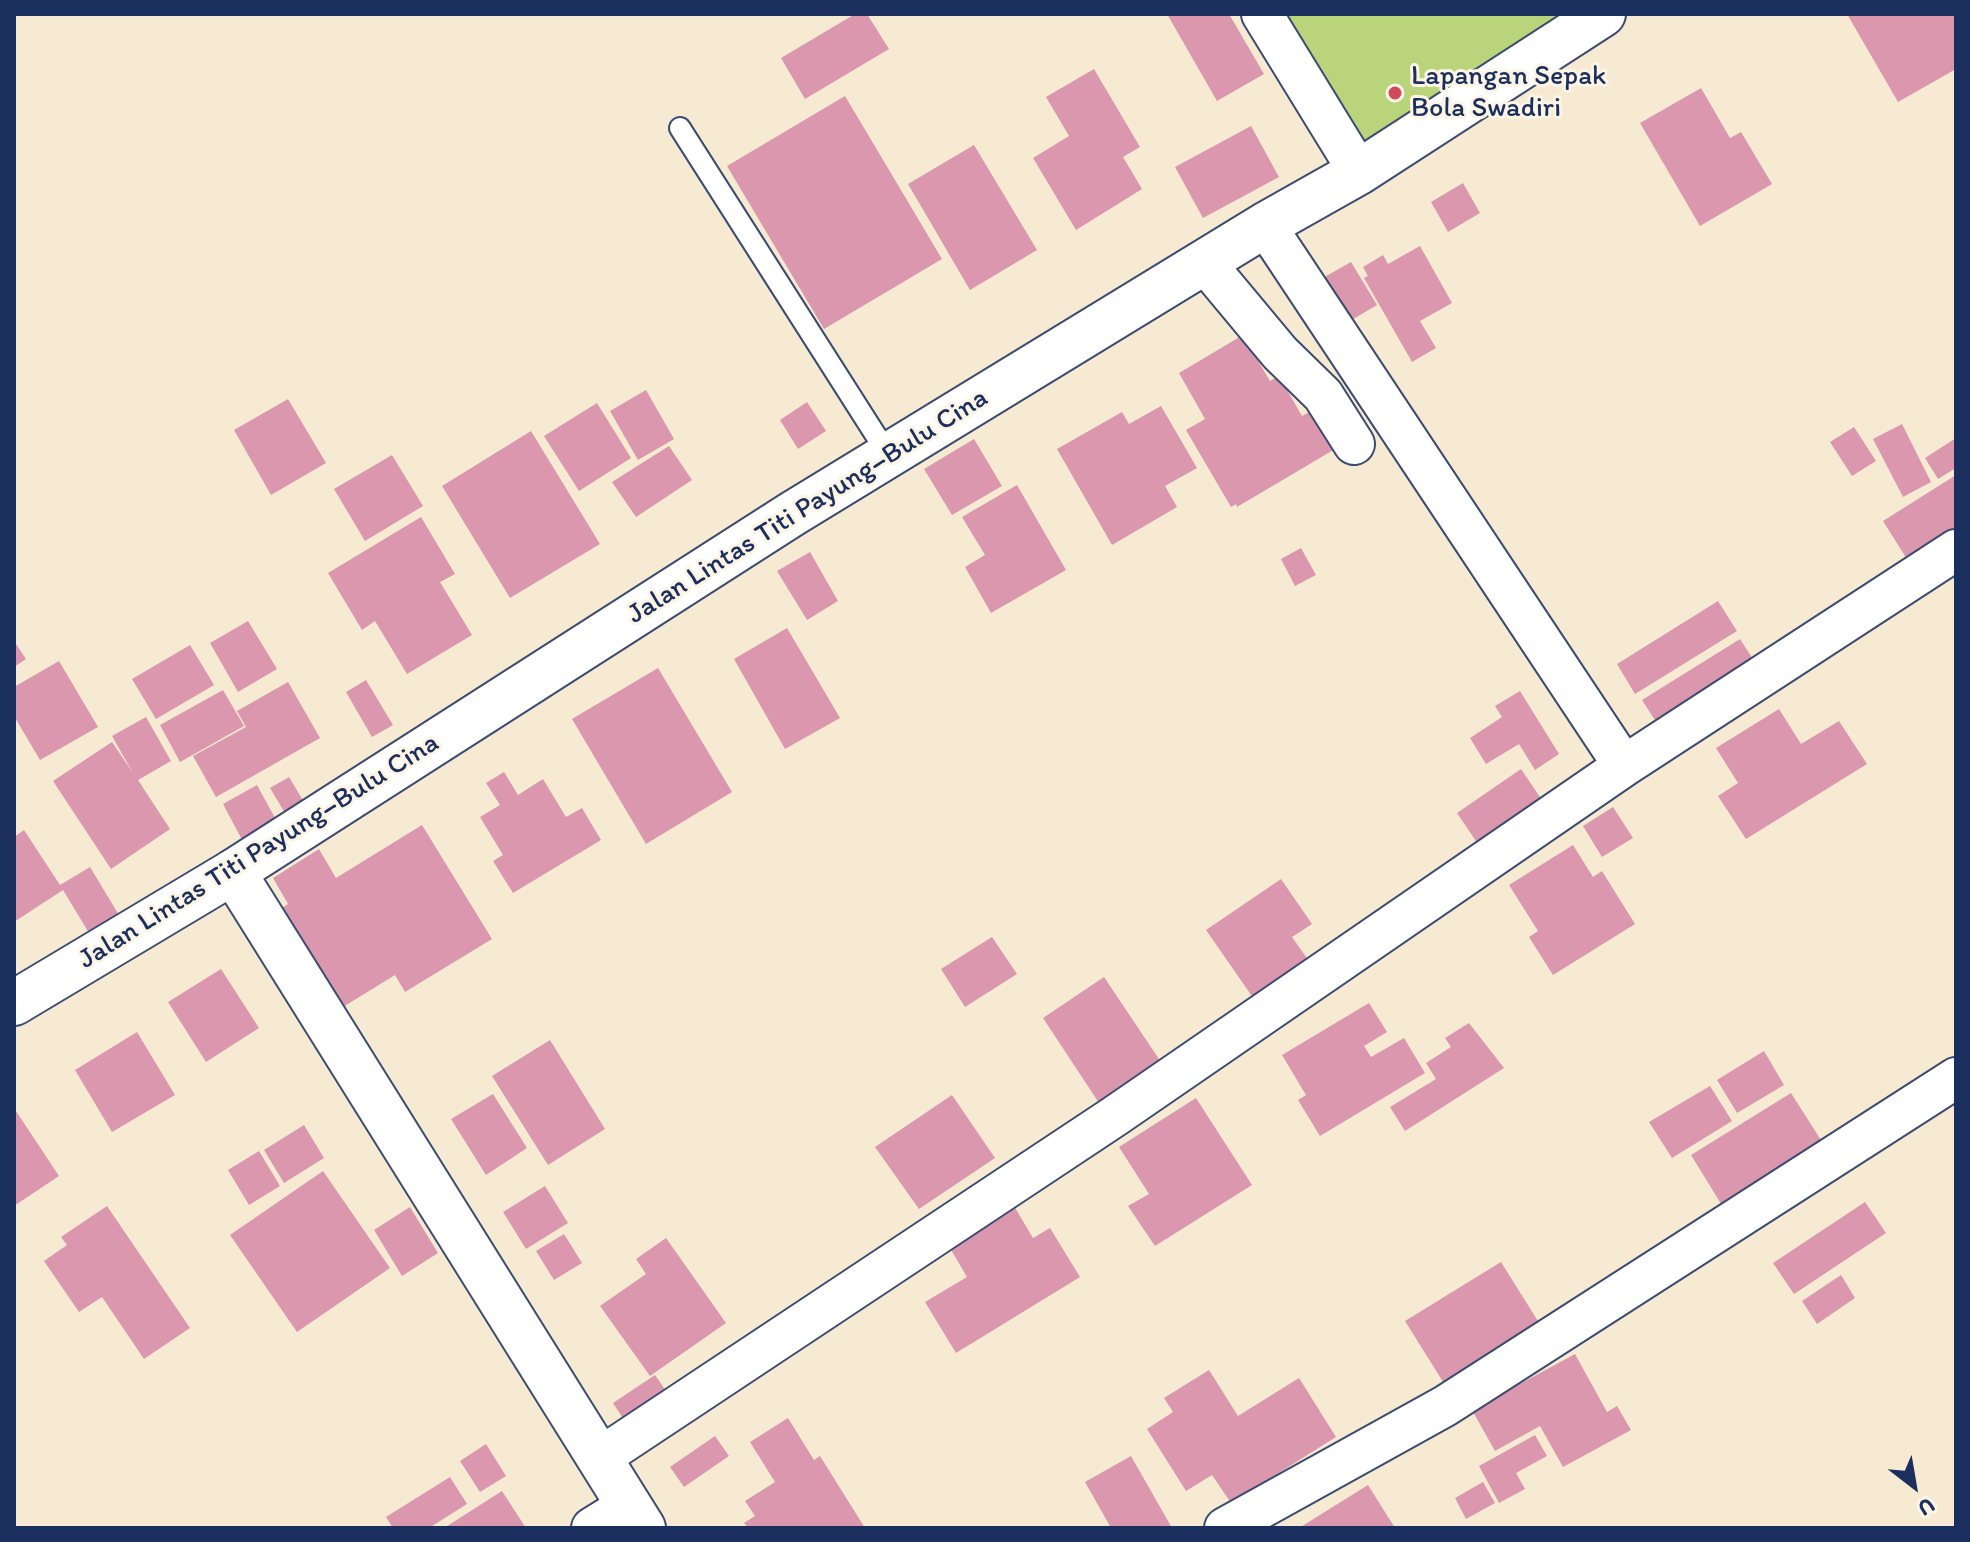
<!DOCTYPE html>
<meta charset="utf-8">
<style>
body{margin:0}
#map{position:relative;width:1970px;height:1542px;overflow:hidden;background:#f6ead3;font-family:Itim,sans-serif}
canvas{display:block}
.frame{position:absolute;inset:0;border:16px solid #1b2f5e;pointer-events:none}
.north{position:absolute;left:1874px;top:1446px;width:80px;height:80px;-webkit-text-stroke:6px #fcf5e5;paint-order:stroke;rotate:149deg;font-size:22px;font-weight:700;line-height:32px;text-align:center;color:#1b2f5e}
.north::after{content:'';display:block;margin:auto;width:28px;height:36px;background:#1b2f5e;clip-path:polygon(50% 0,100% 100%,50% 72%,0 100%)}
</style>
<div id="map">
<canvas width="1970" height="1542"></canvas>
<div class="frame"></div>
<div class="north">U</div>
</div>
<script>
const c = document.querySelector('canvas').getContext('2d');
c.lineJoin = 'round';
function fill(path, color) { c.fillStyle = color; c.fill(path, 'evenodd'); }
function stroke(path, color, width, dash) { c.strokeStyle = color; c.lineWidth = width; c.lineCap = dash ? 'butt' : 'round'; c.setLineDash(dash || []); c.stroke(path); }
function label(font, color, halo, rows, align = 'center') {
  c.font = font + ' Itim,sans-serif'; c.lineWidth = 6; c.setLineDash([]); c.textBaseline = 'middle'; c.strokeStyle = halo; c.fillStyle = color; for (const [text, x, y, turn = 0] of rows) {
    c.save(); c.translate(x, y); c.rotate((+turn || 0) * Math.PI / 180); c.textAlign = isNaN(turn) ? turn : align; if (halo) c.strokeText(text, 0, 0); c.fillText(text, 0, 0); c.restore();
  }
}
fill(new Path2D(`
 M1257 14H1603L1359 172Z`), '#b9d47a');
fill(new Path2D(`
 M855 14H867L889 49 805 99 781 58Z
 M1167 14H1229L1264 74 1217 101Z
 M1847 14H1956V69L1898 102Z
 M1094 69 1140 147 1123 157 1142 189 1076 230 1033 158 1069 136 1046 97Z
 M1701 88 1730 138 1741 132 1772 184 1700 226 1640 123Z
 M845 96 942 259 824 329 727 166Z
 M1251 126 1279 177 1203 218 1175 167Z
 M974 145 1037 250 970 290 908 184Z
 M1463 183 1480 213 1448 232 1431 202Z
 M1420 246 1452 303 1420 321 1436 348 1412 362 1364 278 1368 276 1363 267 1383 255 1388 264Z
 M1351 262 1377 305 1338 328 1312 284Z
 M1243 335 1270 381 1279 376 1302 416 1313 410 1335 449 1237 507 1236 504 1231 507 1186 430 1205 419 1179 373Z
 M646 390 674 439 638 460 610 411Z
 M288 399 326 463 271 495 234 430Z
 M807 402 826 431 798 449 780 420Z
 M597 403 631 458 579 491 544 436Z
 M1161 406 1197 468 1165 486 1177 507 1112 545 1057 449 1122 412 1129 424Z
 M1902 424 1931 482 1903 497 1873 439Z
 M1854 427 1876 461 1852 476 1830 442Z
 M531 431 600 544 510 598 442 486Z
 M1956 438V468L1938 479 1925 458Z
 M974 439 1002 486 952 515 924 469Z
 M669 446 692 480 636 517 612 482Z
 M392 455 423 506 365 541 334 489Z
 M1956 475V535L1910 564 1883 521Z
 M1017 485 1066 570 991 613 965 567 985 555 962 517Z
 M421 517 455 574 440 582 472 635 407 674 375 621 362 630 328 573Z
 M1301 548 1316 575 1295 586 1281 559Z
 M810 552 838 601 807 620 777 571Z
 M1718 601 1737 631 1635 694 1617 664Z
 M248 621 277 669 238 692 210 643Z
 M787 628 840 718 785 749 734 659Z
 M1740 639 1758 667 1660 728 1642 700Z
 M14 641 26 659 14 667Z
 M190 645 214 685 156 719 132 679Z
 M59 661 98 727 40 760 14 716V687Z
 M658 668 732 792 646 844 572 719Z
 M366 680 393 725 372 737 346 692Z
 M288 682 320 738 216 797 193 756 246 727 237 711Z
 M223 690 244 726 180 762 160 725Z
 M1520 691 1559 754 1535 770 1519 744 1486 764 1470 738 1502 717 1495 706Z
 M1779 709 1801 744 1839 721 1867 764 1746 839 1718 796 1738 783 1716 748Z
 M146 717 171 761 138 780 170 829 111 869 53 781 112 742 133 773 112 736Z
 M1521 769 1544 803 1480 847 1457 813Z
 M504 772 518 795 543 779 566 817 582 808 601 840 513 893 493 861 503 855 480 817 500 805 486 783Z
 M289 777 313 817 294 828 270 788Z
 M257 785 281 829 247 849 223 804Z
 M1613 807 1633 838 1602 857 1583 826Z
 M422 825 492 939 405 992 395 975 343 1007 282 908 288 904 273 878 319 849 336 878Z
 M24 830 60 885 90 867 119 915 89 933 63 890 14 922V837Z
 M1573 845 1593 877 1602 871 1635 924 1553 975 1529 937 1538 931 1509 885Z
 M1281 879 1312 924 1292 937 1311 964 1256 1002 1206 930Z
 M992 937 1017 974 965 1007 941 969Z
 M221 969 259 1028 206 1062 168 1002Z
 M1104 977 1163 1065 1101 1106 1043 1018Z
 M1369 1003 1387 1032 1364 1046 1371 1057 1404 1038 1425 1073 1320 1136 1298 1100 1306 1095 1282 1055Z
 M1469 1023 1504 1068 1405 1131 1390 1107 1436 1079 1426 1063 1451 1047 1445 1038Z
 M137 1032 175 1095 112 1132 75 1070Z
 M550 1040 605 1129 548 1165 492 1076Z
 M1764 1051 1784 1085 1737 1113 1717 1080Z
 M1710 1086 1732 1121 1672 1158 1649 1122Z
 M1791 1093 1826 1148 1731 1220 1691 1155Z
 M493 1094 527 1148 486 1175 451 1119Z
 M952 1095 995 1158 919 1209 875 1147Z
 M1196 1098 1252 1185 1155 1246 1128 1206 1149 1194 1119 1147Z
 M14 1108 59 1176 14 1206Z
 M304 1125 324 1158 284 1183 264 1150Z
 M259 1151 280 1186 249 1205 228 1170Z
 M323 1171 390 1268 297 1332 230 1235Z
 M545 1186 568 1223 526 1249 503 1212Z
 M1011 1201 1033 1238 1050 1228 1080 1277 956 1353 925 1302 967 1277 946 1241Z
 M1865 1202 1886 1233 1794 1294 1773 1263Z
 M107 1206 190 1328 144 1359 102 1297 79 1312 44 1261 67 1245 61 1237Z
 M410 1207 438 1253 402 1276 374 1230Z
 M564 1234 582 1263 554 1280 536 1251Z
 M666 1238 726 1323 650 1376 600 1306 646 1274 636 1259Z
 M1501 1262 1541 1326 1445 1385 1405 1321Z
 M1841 1275 1855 1298 1817 1324 1802 1301Z
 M1575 1354 1607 1412 1617 1406 1631 1430 1563 1467 1540 1426 1495 1451 1472 1410Z
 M1209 1370 1238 1416 1299 1378 1336 1437 1231 1503 1212 1475 1186 1491 1147 1429 1173 1412 1164 1398Z
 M655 1375 675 1404 632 1432 613 1403Z
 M788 1418 814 1460 820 1456 865 1528H748L744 1523 755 1516 745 1501 775 1482 750 1442Z
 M1535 1435 1547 1456 1516 1473 1525 1489 1499 1503 1479 1466Z
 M715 1436 729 1456 684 1487 670 1467Z
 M486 1444 506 1476 480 1492 460 1461Z
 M1131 1456 1172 1528H1111L1085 1482Z
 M450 1477 467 1504 429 1528H393L386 1517Z
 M1483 1482 1495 1503 1466 1519 1455 1498Z
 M1368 1485 1395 1528H1299Z
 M502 1491 526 1528H444Z`), '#da97ae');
const service = new Path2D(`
 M680 128 889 456`);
const minor = new Path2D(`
 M1262 14 1359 172
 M1265 225 1624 766
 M1205 263 1280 353 1323 395 1354 444
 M601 1457 1115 1116 1624 766 1956 550
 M592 1528 629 1505
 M1225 1528 1445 1406 1956 1078`);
const tertiary = new Path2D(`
 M233 872 643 1528`);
const primary = new Path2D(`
 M14 1003 233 872 792 514 1265 225 1359 172 1603 14`);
stroke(service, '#3c4b70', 24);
stroke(minor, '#3c4b70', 44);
stroke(tertiary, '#3c4b70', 48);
stroke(primary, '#3c4b70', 48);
stroke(service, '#fff', 20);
stroke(minor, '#fff', 40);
stroke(tertiary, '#fff', 44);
stroke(primary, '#fff', 44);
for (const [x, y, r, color] of [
 [1395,93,8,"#d1495b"]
]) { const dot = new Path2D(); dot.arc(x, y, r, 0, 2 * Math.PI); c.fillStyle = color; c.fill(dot); stroke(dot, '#fcf5e5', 3); }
label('28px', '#1b2f5e', '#fcf5e5', [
 ["Lapangan Sepak",1411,77],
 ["Bola Swadiri",1411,109]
], 'left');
label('28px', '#1b2f5e', '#fcf5e5', [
 ["Jalan Lintas Titi Payung–Bulu Cina",808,507,-32],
 ["Jalan Lintas Titi Payung–Bulu Cina",259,852,-32]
]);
</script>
